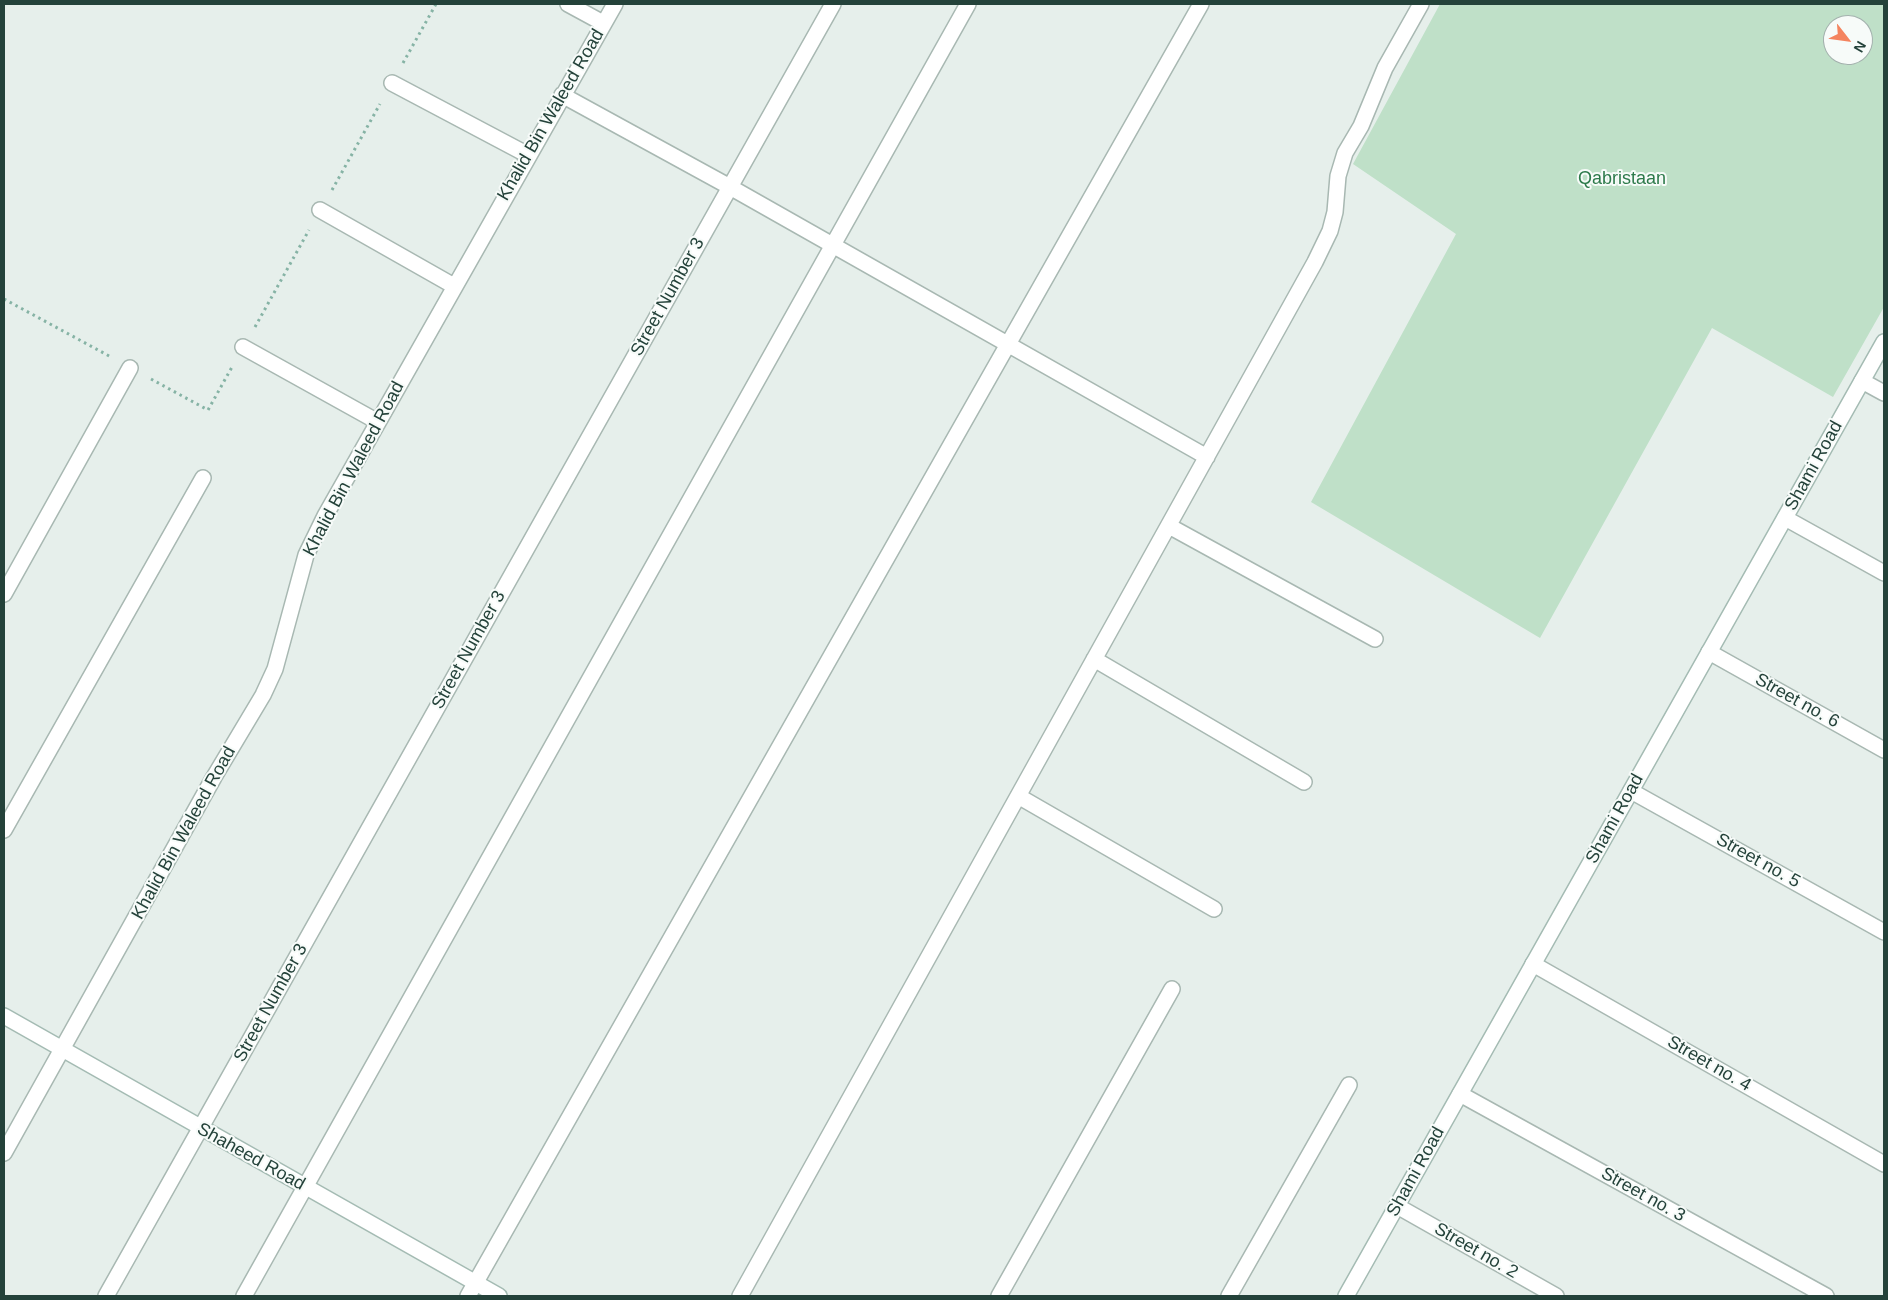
<!DOCTYPE html>
<style>
body{margin:0}
#map{position:relative;width:1888px;height:1300px;overflow:hidden;background:#e6efeb;font-family:Helvetica,sans-serif}
canvas{display:block}
.frame{position:absolute;inset:0;border:5px solid #24423a;pointer-events:none}
.north{position:absolute;left:1823px;top:15px;width:50px;height:50px;box-sizing:border-box;background:#f7fbf9;border:1px solid #a3b1ad;border-radius:50%;rotate:120deg;font-size:14px;font-weight:700;line-height:20px;text-align:center;color:#24423a}
.north::after{content:'';display:block;margin:auto;width:18px;height:22px;background:#f4845f;clip-path:polygon(50% 0,100% 100%,50% 72%,0 100%)}
</style>
<div id="map">
<canvas width="1888" height="1300"></canvas>
<div class="frame"></div>
<div class="north">N</div>
</div>
<script>
const c = document.querySelector('canvas').getContext('2d');
c.lineJoin = 'round';
function fill(path, color) { c.fillStyle = color; c.fill(path, 'evenodd'); }
function stroke(path, color, width, dash) { c.strokeStyle = color; c.lineWidth = width; c.lineCap = dash ? 'butt' : 'round'; c.setLineDash(dash || []); c.stroke(path); }
function label(font, color, halo, rows, align = 'center') {
  c.font = font + ' Helvetica,sans-serif'; c.lineWidth = 4; c.setLineDash([]); c.textBaseline = 'middle'; c.strokeStyle = halo; c.fillStyle = color; for (const [text, x, y, turn = 0] of rows) {
    c.save(); c.translate(x, y); c.rotate((+turn || 0) * Math.PI / 180); c.textAlign = isNaN(turn) ? turn : align; if (halo) c.strokeText(text, 0, 0); c.fillText(text, 0, 0); c.restore();
  }
}
fill(new Path2D(`
 M1440 4H1884V307L1833 397 1712 328 1540 638 1311 502 1456 234 1353 164ZM1833 25H1863V55H1833Z`), '#bfe0c8');
const street = new Path2D(`
 M568 4 603 23
 M392 83 528 155
 M562 95 730 187 1207 457
 M320 210 454 286
 M243 347 378 422
 M1862 381 1884 393
 M1785 518 1884 573
 M1169 526 1375 639
 M4 594 130 368
 M1709 652 1884 750
 M1094 659 1304 782
 M1631 791 1884 932
 M1018 796 1214 909
 M4 830 203 478
 M1533 964 1884 1164
 M1460 1094 1826 1296
 M4 1153 214 777 263 695 275 669 306 555 325 516 615 4
 M1397 1206 1556 1296
 M106 1296 833 4
 M244 1296 968 4
 M468 1296 1201 4
 M740 1296 1315 262 1330 231 1335 212 1338 176 1345 153 1361 126 1385 68 1421 4
 M999 1296 1172 989
 M1229 1296 1349 1085`);
const secondary = new Path2D(`
 M4 1016 499 1296
 M1346 1296 1884 342`);
stroke(street, '#a8b8b2', 18);
stroke(secondary, '#a4bbb3', 18);
stroke(new Path2D(`
 M403 63 436 4
 M332 190 380 104
 M4 299 111 357
 M255 327 309 230
 M151 379 208 410 232 367`), '#86b3a5', 3, [2.5, 4]);
stroke(street, '#fff', 15);
stroke(secondary, '#fff', 15);
label('18px', '#24423a', '#f7fbf9', [
 ["Khalid Bin Waleed Road",551,115,-60],
 ["Street Number 3",668,297,-61],
 ["Shami Road",1814,466,-61],
 ["Khalid Bin Waleed Road",354,469,-62],
 ["Street Number 3",469,650,-61],
 ["Street no. 6",1797,701,29],
 ["Shami Road",1615,819,-61],
 ["Khalid Bin Waleed Road",184,833,-61],
 ["Street no. 5",1758,861,29],
 ["Street Number 3",271,1003,-61],
 ["Street no. 4",1709,1064,30],
 ["Shaheed Road",251,1157,29],
 ["Shami Road",1416,1172,-61],
 ["Street no. 3",1643,1195,29],
 ["Street no. 2",1476,1251,30]
]);
label('18px', '#2d7a4b', '#f7fbf9', [
 ["Qabristaan",1622,179]
]);
</script>
